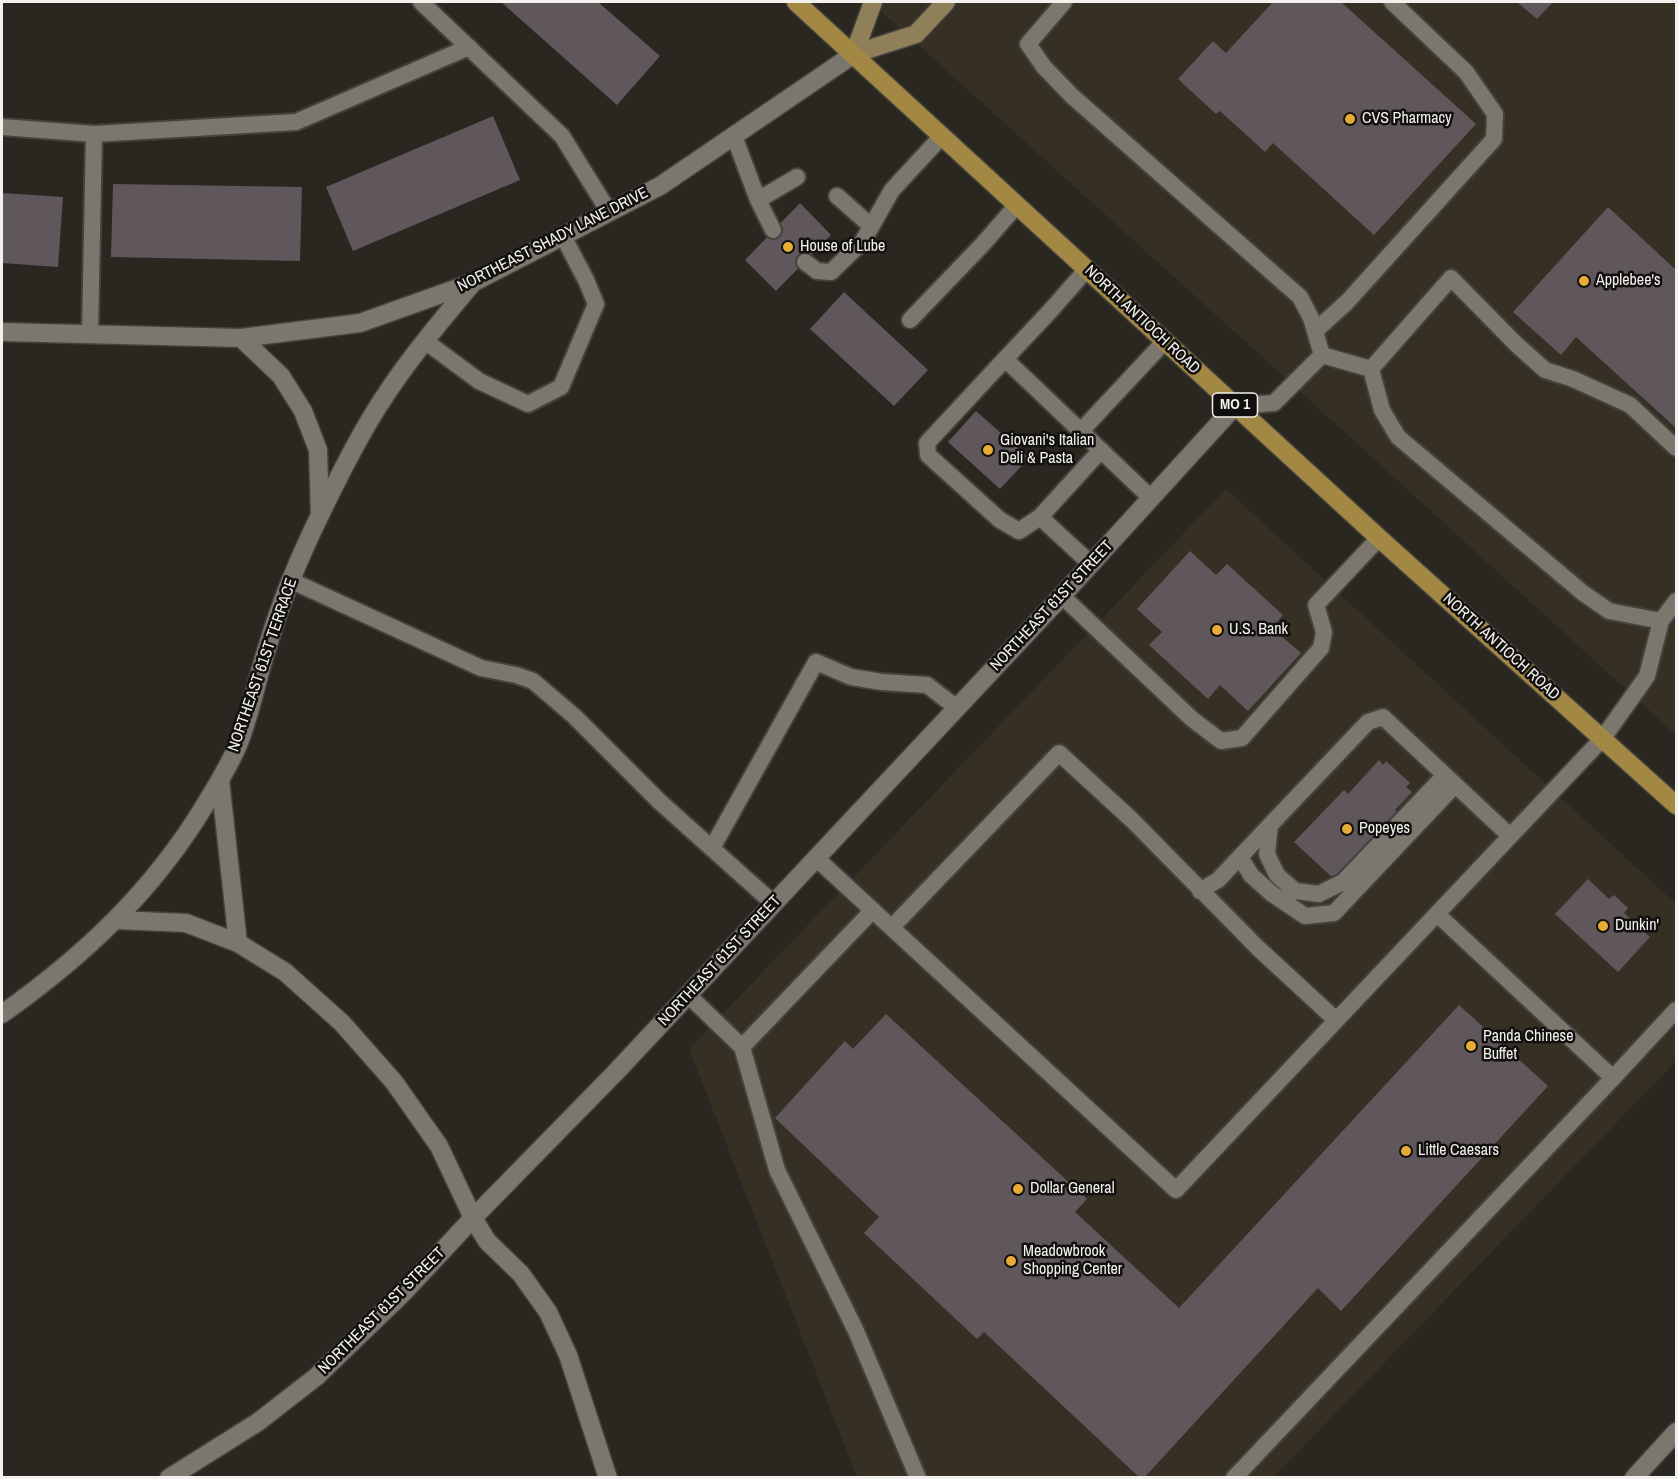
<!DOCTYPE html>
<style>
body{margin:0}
#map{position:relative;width:1678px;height:1479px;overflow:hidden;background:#2a2721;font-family:"Archivo Narrow",sans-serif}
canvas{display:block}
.frame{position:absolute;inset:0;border:3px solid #f3f1ed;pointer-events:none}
</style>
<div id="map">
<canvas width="1678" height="1479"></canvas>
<div class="frame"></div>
</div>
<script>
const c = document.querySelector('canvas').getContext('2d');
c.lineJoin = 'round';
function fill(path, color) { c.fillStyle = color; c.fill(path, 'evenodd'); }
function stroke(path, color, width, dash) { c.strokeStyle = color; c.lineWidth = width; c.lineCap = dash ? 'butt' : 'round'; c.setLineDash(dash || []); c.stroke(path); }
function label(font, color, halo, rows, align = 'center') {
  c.font = font + ' "Archivo Narrow",sans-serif'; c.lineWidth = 5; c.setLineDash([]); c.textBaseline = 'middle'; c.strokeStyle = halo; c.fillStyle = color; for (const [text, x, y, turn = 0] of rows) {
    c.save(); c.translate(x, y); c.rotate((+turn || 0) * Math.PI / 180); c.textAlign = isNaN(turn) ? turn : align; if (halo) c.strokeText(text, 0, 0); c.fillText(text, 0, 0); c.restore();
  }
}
fill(new Path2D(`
 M871 2H1676V735L1292 384Z
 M1226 489 1676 904V1061L1274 1477H857L689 1049Z`), '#363024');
fill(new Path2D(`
 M501 2H598L660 56 617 105Z
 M1273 2H1341L1476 124 1374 235 1273 143 1265 152 1220 111 1216 114 1178 79 1213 41 1226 53Z
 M1517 2H1553L1537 19Z
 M493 116 520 180 353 251 326 187Z
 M113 184 302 187 300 261 111 257Z
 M2 193 63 197 58 267 2 263Z
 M800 203 831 235 776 291 745 260Z
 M1608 207 1676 270V428L1576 337 1561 355 1513 312Z
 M844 292 928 370 894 406 810 329Z
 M976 411 1029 458 1000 489 948 442Z
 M1190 551 1216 575 1227 564 1283 615 1272 628 1301 653 1248 711 1220 685 1208 699 1149 645 1162 632 1137 609Z
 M1379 760 1383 765 1386 761 1410 783 1406 787 1412 792 1395 810 1401 816 1371 847 1367 843 1333 878 1294 842 1344 790 1348 794Z
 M1588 879 1609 899 1614 895 1628 908 1624 913 1650 937 1618 972 1555 914Z
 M1459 1005 1548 1086 1341 1311 1318 1288 1144 1478H1140L984 1332 977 1339 864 1233 879 1217 775 1118 845 1041 853 1049 886 1014 1087 1199 1075 1212 1179 1308Z`), '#5f575b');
const lane = new Path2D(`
 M421 2 562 136 609 212
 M1064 2 1028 44 1044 67 1072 96 1300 297 1311 318 1322 355
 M2 127 94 134 296 122 469 47
 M734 136 758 200 773 230
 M837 196 871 226
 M758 200 797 177
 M805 262 817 271 831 272 863 241 892 190 942 136
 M910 320 982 245 1017 205
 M1315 331 1347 302 1494 139 1495 114 1466 72 1392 2
 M90 334 94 134
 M425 341 479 381 528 404 561 387 596 304 586 280 563 236
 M1005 359 1051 310 1087 269
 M1235 406 1274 403 1322 355 1371 369
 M1081 431 1165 341
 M1040 517 1101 450
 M1091 564 1040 517 1019 531 1000 520 928 455 927 443 1005 359 1151 498
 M292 581 481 668 516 675 533 681 574 716 660 802 773 903
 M1062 596 1192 719 1221 741 1242 738 1321 648 1324 632 1316 605 1379 538
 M1661 621 1609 611 1583 593 1398 437 1382 410 1371 369 1451 278 1516 344 1545 370 1573 379 1630 405 1676 448
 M1270 825 1267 854 1277 875 1295 891 1319 894 1343 882 1445 775
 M712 848 816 662 851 677 882 682 927 685 957 708
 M1240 857 1251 875 1271 893 1305 916 1334 913 1455 785
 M816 858 1176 1190 1603 738 1647 676 1661 621 1676 601
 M1200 891 1218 880 1368 722 1383 717 1510 836
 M1437 914 1613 1078 1676 1010
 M892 927 1059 753 1132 820 1258 948 1336 1020
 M688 995 742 1047 873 910
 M742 1047 777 1170 856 1331 918 1478
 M1234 1478 1613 1078`);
const street = new Path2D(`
 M2 332 241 338 360 323 472 283 660 186 854 54
 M241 338 281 376 303 411 318 450 320 514
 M220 780 238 943
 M117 920 186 923 238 943 285 972 342 1023 394 1082 439 1146 473 1218 487 1241 521 1274 548 1312 568 1355 608 1478
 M2 1014C84 956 153 891 205 805 217 785 229 766 238 745 251 713 257 678 268 645 281 601 300 556 320 515 335 484 351 452 368 423 397 373 434 329 471 285
 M169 1478 258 1422 316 1377 403 1293 473 1218 614 1074 1058 600 1235 406
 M1634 1478 1676 1432`);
const secondary = new Path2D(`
 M854 54 916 34 946 2
 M854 54 873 2`);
const primary = new Path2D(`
 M796 2 1379 538 1676 805`);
stroke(lane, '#44423d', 20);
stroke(street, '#44423d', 21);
stroke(secondary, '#44423d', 21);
stroke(primary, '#44423d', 21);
stroke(lane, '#7b776f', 16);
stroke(street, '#7b776f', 18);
stroke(secondary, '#8f8059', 18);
stroke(primary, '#a38843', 18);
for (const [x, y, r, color] of [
 [1350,119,6,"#e7ac36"],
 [788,247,6,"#e7ac36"],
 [1584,281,6,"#e7ac36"],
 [988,450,6,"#e7ac36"],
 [1217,630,6,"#e7ac36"],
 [1347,829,6,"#e7ac36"],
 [1603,926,6,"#e7ac36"],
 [1471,1046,6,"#e7ac36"],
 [1406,1151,6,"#e7ac36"],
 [1018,1189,6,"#e7ac36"],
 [1011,1261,6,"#e7ac36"]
]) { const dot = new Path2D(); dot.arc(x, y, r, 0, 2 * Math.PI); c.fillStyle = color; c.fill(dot); stroke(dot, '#12100e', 2); }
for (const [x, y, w] of [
 [1235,405,45]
]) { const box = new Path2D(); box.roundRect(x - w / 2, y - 12, w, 24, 4.5); c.fillStyle = '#12100e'; c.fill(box); stroke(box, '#f3f1ed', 1.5); }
label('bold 15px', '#f3f1ed', null, [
 ["MO 1",1235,405]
]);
label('16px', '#f3f1ed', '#12100e', [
 ["CVS Pharmacy",1362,119],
 ["House of Lube",800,247],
 ["Applebee's",1596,281],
 ["Giovani's Italian",1000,441],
 ["Deli & Pasta",1000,459],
 ["U.S. Bank",1229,630],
 ["Popeyes",1359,829],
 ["Dunkin'",1615,926],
 ["Panda Chinese",1483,1037],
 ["Buffet",1483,1055],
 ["Little Caesars",1418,1151],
 ["Dollar General",1030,1189],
 ["Meadowbrook",1023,1252],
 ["Shopping Center",1023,1270]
], 'left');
label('16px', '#f3f1ed', '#12100e', [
 ["NORTHEAST SHADY LANE DRIVE",553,240,-27],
 ["NORTH ANTIOCH ROAD",1142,320,43],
 ["NORTHEAST 61ST STREET",1052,606,-47],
 ["NORTH ANTIOCH ROAD",1501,647,42],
 ["NORTHEAST 61ST TERRACE",263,665,-71],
 ["NORTHEAST 61ST STREET",720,961,-47],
 ["NORTHEAST 61ST STREET",382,1311,-45]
]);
</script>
